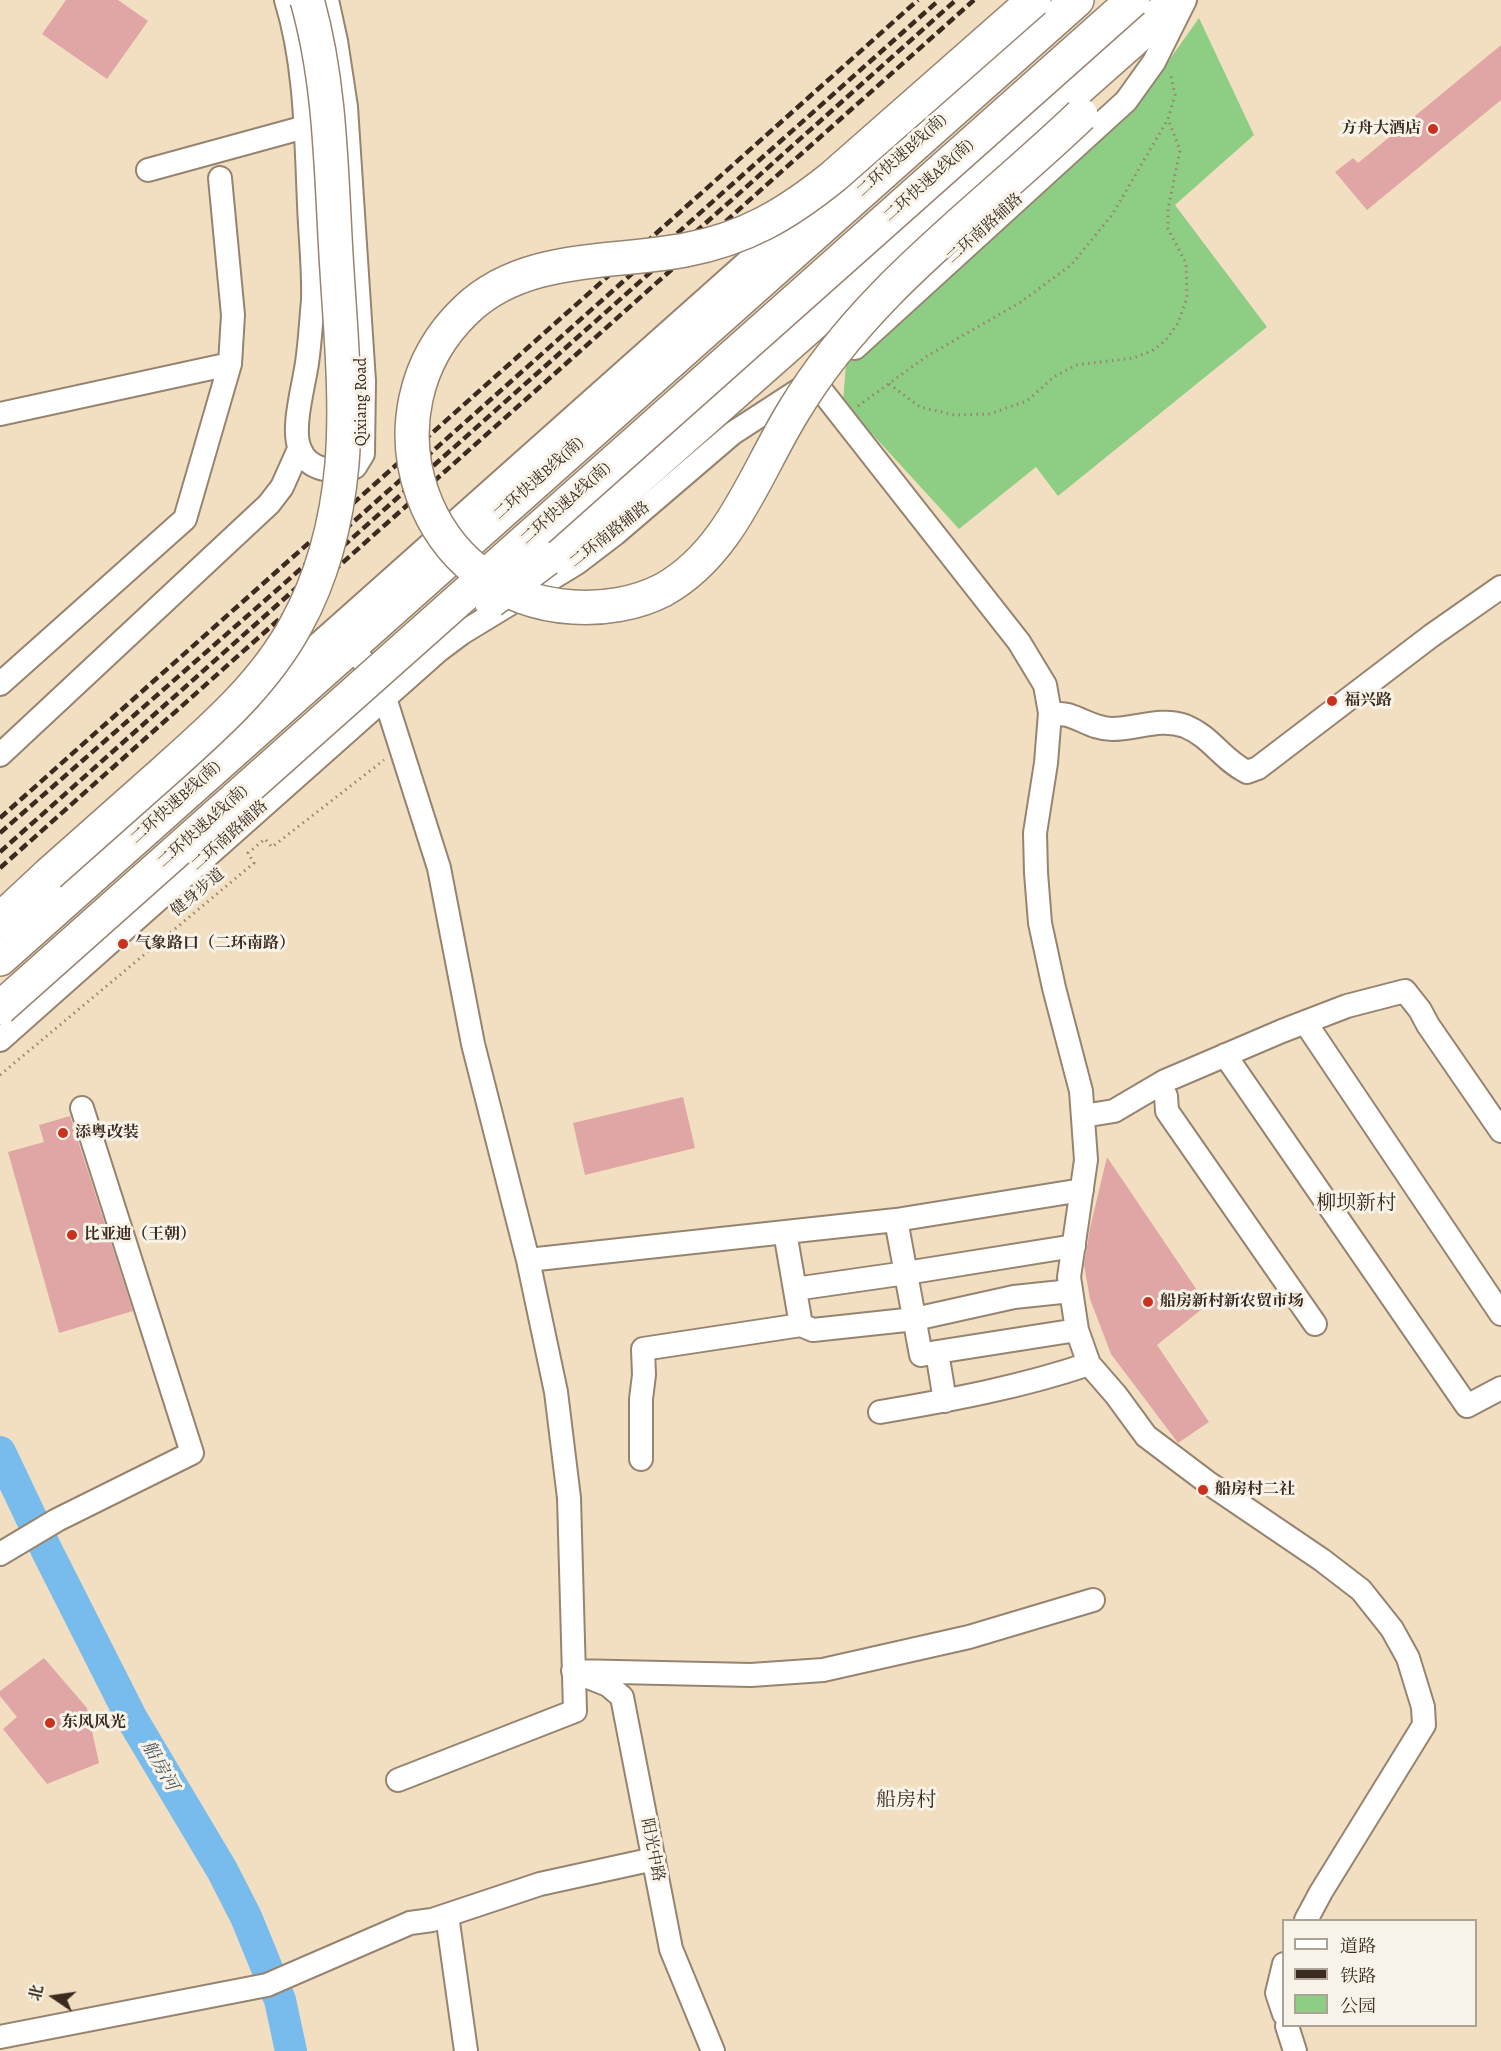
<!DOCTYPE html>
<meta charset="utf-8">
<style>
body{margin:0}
#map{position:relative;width:1501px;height:2051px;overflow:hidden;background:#f2dfc2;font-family:Alegreya,"Noto Serif SC",serif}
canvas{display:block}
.legend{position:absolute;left:1282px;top:1919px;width:195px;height:108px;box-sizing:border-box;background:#f7f3e8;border:2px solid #aca397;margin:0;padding:8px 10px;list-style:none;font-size:18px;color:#3b2a1e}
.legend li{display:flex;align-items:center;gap:12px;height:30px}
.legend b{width:30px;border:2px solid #aca397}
.north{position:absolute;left:24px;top:1967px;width:60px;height:60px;-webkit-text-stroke:4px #f7f3e8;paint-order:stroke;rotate:283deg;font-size:16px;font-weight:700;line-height:24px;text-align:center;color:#3b2a1e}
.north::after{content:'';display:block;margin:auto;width:21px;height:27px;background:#3b2a1e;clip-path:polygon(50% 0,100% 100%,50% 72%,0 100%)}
</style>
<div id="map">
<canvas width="1501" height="2051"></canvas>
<ul class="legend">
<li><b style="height:8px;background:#fff"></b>道路</li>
<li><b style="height:8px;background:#3b2a1e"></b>铁路</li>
<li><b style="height:16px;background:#8ece84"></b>公园</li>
</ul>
<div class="north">北</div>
</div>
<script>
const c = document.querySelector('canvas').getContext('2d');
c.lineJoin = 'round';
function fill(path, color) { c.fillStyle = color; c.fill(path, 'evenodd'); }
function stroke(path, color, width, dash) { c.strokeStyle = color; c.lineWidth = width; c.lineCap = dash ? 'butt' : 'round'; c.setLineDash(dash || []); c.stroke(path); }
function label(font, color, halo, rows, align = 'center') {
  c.font = font + ' Alegreya,"Noto Serif SC",serif'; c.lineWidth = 6; c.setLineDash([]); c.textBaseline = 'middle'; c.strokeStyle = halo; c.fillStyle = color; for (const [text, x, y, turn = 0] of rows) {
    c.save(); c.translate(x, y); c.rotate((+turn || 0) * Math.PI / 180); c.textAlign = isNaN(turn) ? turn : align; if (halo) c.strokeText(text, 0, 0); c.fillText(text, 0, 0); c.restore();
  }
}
fill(new Path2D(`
 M1199 18 1254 135 1175 205 1267 327 1058 496 1036 467 959 529 843 402 846 364 1133 111Z`), '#8ece84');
fill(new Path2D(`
 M287 1972 305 2051H283L269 1983Z`), '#78bcee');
stroke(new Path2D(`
 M0 1452 47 1551 132 1719 222 1870 246 1917 280 2000 291 2051`), '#78bcee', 32);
fill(new Path2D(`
 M66 0H118L148 21 107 79 42 34Z
 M1501 45V100L1367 210 1335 172 1353 158 1358 163Z
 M683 1097 695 1148 585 1175 573 1123Z
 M70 1116 133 1311 59 1333 8 1152 44 1142 39 1125Z
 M1107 1157 1207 1305 1157 1345 1209 1422 1178 1443 1111 1354 1090 1299 1084 1265 1090 1228Z
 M44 1658 87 1708 99 1763 47 1784 3 1729 17 1717 0 1696V1691Z`), '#e0a6a5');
const minor = new Path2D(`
 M286 0C306 65 306 136 309 204 310 235 314 268 313 300 311 321 310 343 307 363 304 385 291 429 300 449 308 471 336 474 355 467L363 454 364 381 346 107 336 41 327 0
 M148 170 305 127
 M855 348 1126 101 1154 62 1185 0
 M814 381 1019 642 1045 685 1050 713 1046 763 1035 833 1036 873 1040 923 1054 988 1081 1091 1086 1160 1069 1277 1077 1330 1089 1364 1116 1395 1146 1436 1207 1482 1322 1560 1361 1590 1392 1629 1408 1658 1423 1707 1424 1725 1321 1892 1306 1920
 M0 414 230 364
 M354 650 371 671 385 698 439 868 473 1044 528 1260 556 1392 569 1498 575 1711 398 1780
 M0 684 185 519 230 364 233 315 220 178
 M261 695 801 214
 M1050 713C1056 714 1063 714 1068 715 1084 720 1095 729 1112 729 1136 729 1161 717 1185 726 1212 737 1221 759 1247 772L1258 768 1431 636 1501 587
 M0 755 269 504 282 487 299 449
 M1305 1022 1501 1314
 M0 1040 438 651 462 633 577 563 615 534 733 433 807 385
 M1225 1055 1467 1406 1501 1388
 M1158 1085 1166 1096 1167 1111 1315 1324
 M1083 1116 1114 1111 1165 1081 1282 1031 1347 1006 1405 991 1420 1010 1428 1025 1501 1131
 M896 1220 921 1355 937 1352 945 1401
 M785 1232 801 1325
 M528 1260 896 1220 1082 1190
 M795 1289 906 1273 1074 1246
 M937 1352 1077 1330
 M880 1412C951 1400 1021 1387 1089 1364
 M641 1459V1399L644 1375 643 1349 801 1325 813 1330 915 1319 1014 1297 1071 1291
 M0 1554 57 1520 192 1453 82 1108
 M573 1671 751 1675 823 1670 969 1637 1093 1600
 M583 1675 608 1685 622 1697 671 1949 713 2051
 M447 1915 466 2051
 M1284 1964 1277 1993 1284 2014
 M1287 2026 1295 2051
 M0 2037 267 1985 410 1923 432 1920 540 1884 654 1859`);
const highway = new Path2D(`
 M547 559 1130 43 1175 0
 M0 920 49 874
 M0 959 1077 0`);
stroke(minor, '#968470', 26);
stroke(highway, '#968470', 36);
stroke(new Path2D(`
 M889 384 920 407 955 415 989 414 1027 401 1054 377 1076 365 1133 358 1152 351 1166 340 1178 323 1187 298 1186 263 1168 229V209L1180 150 1168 119
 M858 406 927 356 1021 302 1071 265 1112 215 1168 119 1175 95 1170 72
 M0 1075 254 863 248 853 265 839 272 847 384 760`), '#968470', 3, [1.5, 4.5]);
stroke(minor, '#fff', 22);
stroke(highway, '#fff', 33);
stroke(new Path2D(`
 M0 818 918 0
 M0 833 278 589 939 0
 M0 852 956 0
 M0 868 974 0`), '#3b2a1e', 4.5, [9, 4.5]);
const highwayBridge = new Path2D(`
 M1034 0 834 176C787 214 745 239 685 250 611 264 524 254 466 310 358 413 422 598 573 607 603 609 636 604 663 590 730 553 755 474 793 412 865 291 981 211 1081 115
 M491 601 547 559
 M49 874C87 840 126 806 164 772 213 728 264 684 296 625 323 576 337 520 342 464 347 400 341 335 337 271 331 180 332 87 307 0
 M0 1008 1133 0`);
stroke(highwayBridge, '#968470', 36, []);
stroke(highwayBridge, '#fff', 33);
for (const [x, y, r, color] of [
 [1433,129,6,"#c8321e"],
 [1332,701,6,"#c8321e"],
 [123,944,6,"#c8321e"],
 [63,1133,6,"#c8321e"],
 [72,1235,6,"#c8321e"],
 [1148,1302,6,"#c8321e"],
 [1203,1490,6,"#c8321e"],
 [50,1723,6,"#c8321e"]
]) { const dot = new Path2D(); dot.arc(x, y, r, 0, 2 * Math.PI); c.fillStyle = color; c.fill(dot); stroke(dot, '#f7f3e8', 2); }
label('bold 16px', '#3b2a1e', '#f7f3e8', [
 ["方舟大酒店",1421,129,"right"],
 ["福兴路",1344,701],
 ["气象路口（二环南路）",135,944],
 ["添粤改装",75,1133],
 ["比亚迪（王朝）",84,1235],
 ["船房新村新农贸市场",1160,1302],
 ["船房村二社",1215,1490],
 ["东风风光",62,1723]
], 'left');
label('16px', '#3b2a1e', '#f7f3e8', [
 ["二环快速B线(南)",902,156,-42],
 ["二环快速A线(南)",929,181,-42],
 ["二环南路辅路",985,229,-42],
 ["Qixiang Road",362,402,-90],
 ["二环快速B线(南)",539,479,-42],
 ["二环快速A线(南)",566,504,-42],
 ["二环南路辅路",610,535,-38],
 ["二环快速B线(南)",176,803,-42],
 ["二环快速A线(南)",203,827,-42],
 ["二环南路辅路",230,836,-42],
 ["健身步道",198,893,-40],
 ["阳光中路",652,1850,79]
]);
label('italic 18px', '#4d565c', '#f7f3e8', [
 ["船房河",159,1766,60]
]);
label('20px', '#3b2a1e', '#f7f3e8', [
 ["柳坝新村",1356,1204],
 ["船房村",906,1801]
]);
</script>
